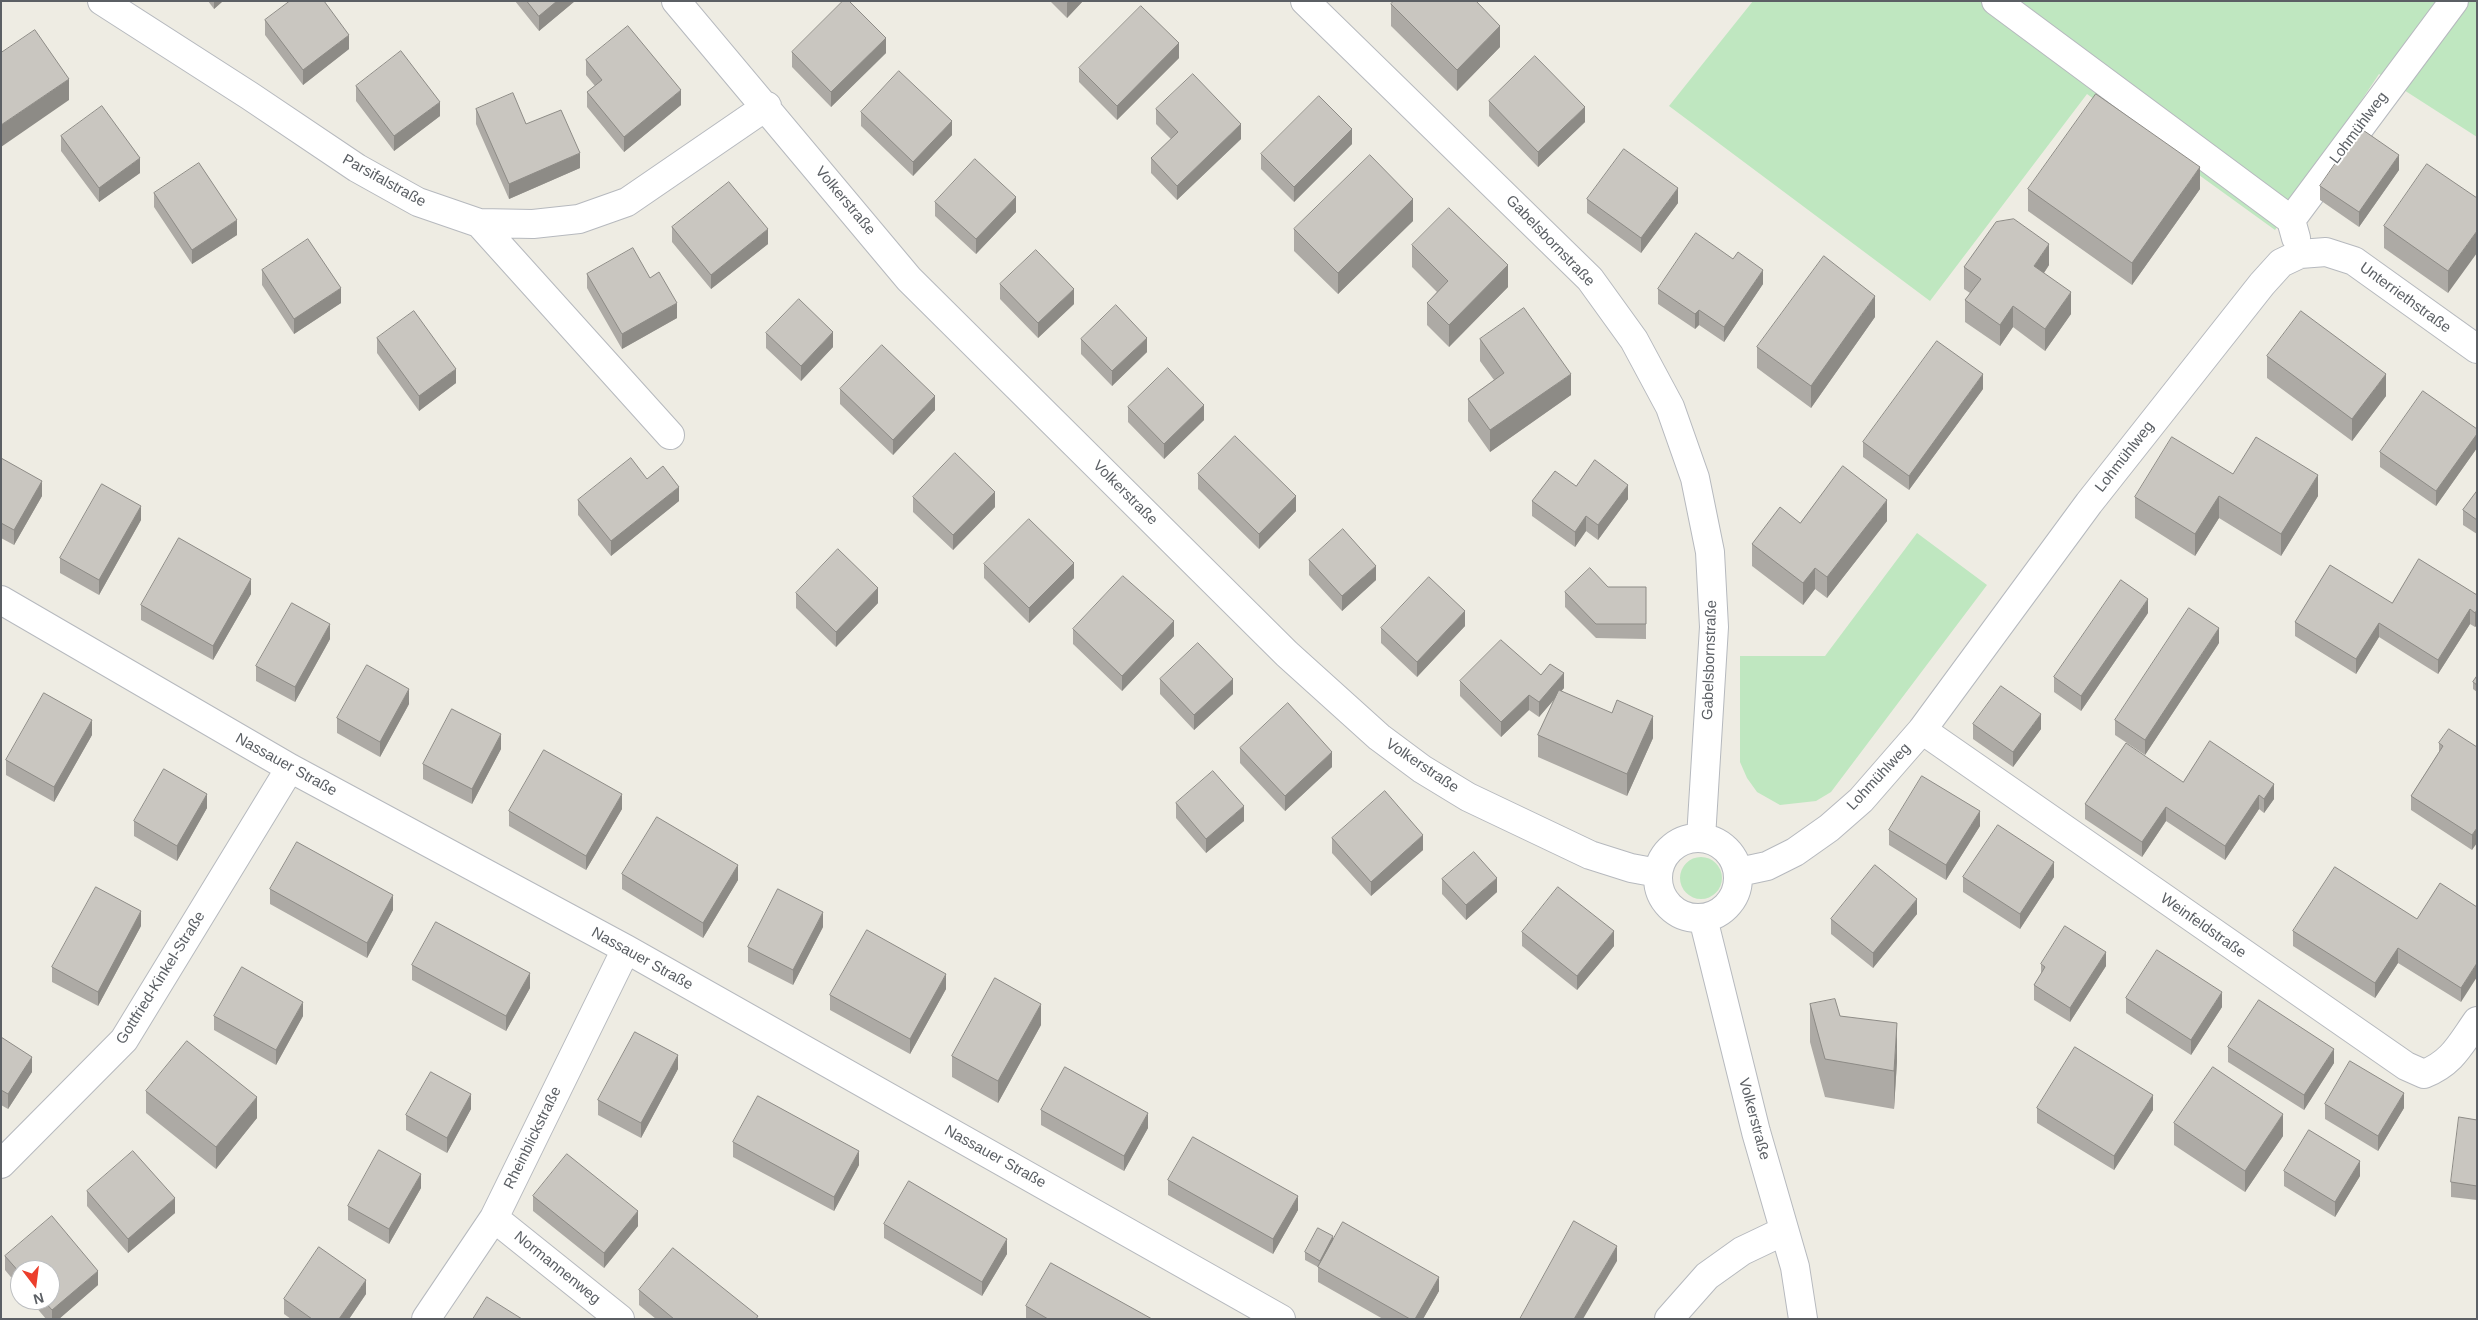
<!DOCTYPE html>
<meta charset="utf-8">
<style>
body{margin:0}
#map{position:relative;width:2478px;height:1320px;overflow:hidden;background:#eeece3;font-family:Helvetica,sans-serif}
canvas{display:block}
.frame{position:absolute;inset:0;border:2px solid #5b5f64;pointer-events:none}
.north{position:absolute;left:10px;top:1260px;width:50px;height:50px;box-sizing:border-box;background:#fff;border:1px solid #bdbfc1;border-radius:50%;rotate:165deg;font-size:14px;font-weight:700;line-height:20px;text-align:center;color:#5b5f64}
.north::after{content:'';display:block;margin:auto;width:18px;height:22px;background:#ec3e2c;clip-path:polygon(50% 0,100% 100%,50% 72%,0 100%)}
</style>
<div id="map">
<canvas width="2478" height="1320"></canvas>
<div class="frame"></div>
<div class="north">N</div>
</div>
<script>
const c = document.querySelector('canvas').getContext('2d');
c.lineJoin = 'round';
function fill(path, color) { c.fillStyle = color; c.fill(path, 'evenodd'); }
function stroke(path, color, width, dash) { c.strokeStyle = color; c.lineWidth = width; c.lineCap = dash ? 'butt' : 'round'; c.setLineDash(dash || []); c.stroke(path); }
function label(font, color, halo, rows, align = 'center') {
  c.font = font + ' Helvetica,sans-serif'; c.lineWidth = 4; c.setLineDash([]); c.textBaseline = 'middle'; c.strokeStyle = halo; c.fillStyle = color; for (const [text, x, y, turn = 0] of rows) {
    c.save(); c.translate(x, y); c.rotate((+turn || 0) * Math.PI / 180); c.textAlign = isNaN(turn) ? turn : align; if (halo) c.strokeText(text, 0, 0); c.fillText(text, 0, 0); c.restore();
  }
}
fill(new Path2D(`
 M1753 1H2477V137L2379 74 2275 230 2087 94 1930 301 1669 106Z
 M1917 533 1987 585 1831 792 1816 801 1780 805 1757 792 1747 778 1740 762V656H1825Z
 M1680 878a21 21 0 1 1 42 0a21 21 0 1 1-42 0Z`), '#bfe7c0');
const minor = new Path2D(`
 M102 1 250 96 357 168 418 202 479 223 533 224 579 219 627 202 767 106
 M676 1 909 279 1287 654 1379 737 1422 769 1468 797 1590 855 1631 868 1658 873
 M1305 1 1590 279 1634 340 1670 407 1695 478 1710 552 1714 627 1701 838
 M1996 1 2291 220
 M479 223 670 435
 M2296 238 2291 220 2454 1
 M1 600 290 768 626 949 1281 1319
 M1922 730 2406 1066 2424 1074C2452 1063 2460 1045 2477 1021
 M1658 878a40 40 0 1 1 80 0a40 40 0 1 1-80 0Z
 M1739 872 1767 866 1795 852 1829 828 1861 800 1922 730 2089 503 2262 284 2281 263 2300 254 2326 252 2354 261 2477 349
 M1703 918 1756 1132 1795 1267 1803 1319
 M1 1164 124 1040 290 768
 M494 1218 620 1319
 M426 1319 494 1218 626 949
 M1669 1319 1707 1276 1742 1251 1784 1231`);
stroke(minor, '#b6b9be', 30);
stroke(minor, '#fff', 28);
fill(new Path2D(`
 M208 1H223L214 9Z
 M515 1H575L539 31Z
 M1050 1H1083L1067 18Z
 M1391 4 1500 47 1457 91 1391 26Z
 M265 20 349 49 303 85 265 35Z
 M792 52 886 53 831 107 792 67Z
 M1179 58 1117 120 1079 82V68Z
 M586 60 681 105 624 152 587 107V92L595 86 586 75Z
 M356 86 440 116 394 151 356 101Z
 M1489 101 1585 122 1538 167 1489 116Z
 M476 109 526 124 580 168 509 199 476 124Z
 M1156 109 1241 139 1177 200 1151 173V158L1171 139 1156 124Z
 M861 112 952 135 913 176 861 126Z
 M61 136 140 173 99 202 61 151Z
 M1352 144 1294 202 1261 169V154Z
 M2399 170 2359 227 2320 200V186Z
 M2028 189H2200L2132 285 2028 211Z
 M154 193 237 235 192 264 154 207Z
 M2477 198 2448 293 2384 248V226Z
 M1587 199 1678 203 1641 253 1587 213Z
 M935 202 1016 212 976 254 935 216Z
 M1413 221 1338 294 1294 251V229Z
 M672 227 768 244 711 289 672 242Z
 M1412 245 1508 287 1449 347 1427 325V303L1437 292 1412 267Z
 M2049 265 2044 273 2071 314 2045 351 2013 327 2000 346 1965 322V300L1970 293 1964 289V267Z
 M262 270 341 303 294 334 262 285Z
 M587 274 650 278 677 318 622 349 587 288Z
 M1000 284 1074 304 1038 338 1000 299Z
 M1763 284 1724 342 1699 325 1695 329 1658 304V289Z
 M1875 317 1811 408 1757 368V347Z
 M766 333 833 347 801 381 766 348Z
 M377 338 456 383 419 411 377 353Z
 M1081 339 1147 352 1112 386 1081 354Z
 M1480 339 1571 395 1490 452 1468 421V399L1494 380 1480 361Z
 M2267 356 2386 396 2352 441 2267 378Z
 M840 389 935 410 893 455 840 404Z
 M1983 389 1909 490 1863 457V442Z
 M1128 407 1204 420 1164 459 1128 422Z
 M2477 429V448L2436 506 2380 467V452Z
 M1 458 42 496 14 545 1 538Z
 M1198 474 1296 511 1259 549 1198 489Z
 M2233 474 2318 496 2281 556 2219 518 2195 556 2135 518V497Z
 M647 479 679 501 611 556 578 515V500Z
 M1576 486 1628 499 1598 540 1586 531 1575 547 1532 516V501Z
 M2477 491V534L2463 525V510Z
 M913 497 995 507 953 550 913 512Z
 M141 520 99 595 60 573V558Z
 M1887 521 1827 598 1815 589 1803 605 1752 566V544L1800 523Z
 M1309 560 1376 580 1342 611 1309 575Z
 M984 564 1074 578 1029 623 984 578Z
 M1608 587H1646V639L1596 638 1565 607V592Z
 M796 593 878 603 836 647 796 608Z
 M251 594 213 660 141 620V605Z
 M2477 595V625L2475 627 2470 624 2438 674 2379 637 2356 674 2295 636V622L2392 603Z
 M2148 613 2081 711 2054 692V677Z
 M1465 626 1417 677 1381 643V628Z
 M1073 629 1174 636 1122 691 1073 644Z
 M330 639 295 702 256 681V666Z
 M2219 643 2145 755 2115 735V720Z
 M1541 675 1564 688 1561 691 1653 738 1627 796 1538 757V735L1555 698 1539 717 1529 710 1501 737 1460 696V681Z
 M2477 676V692L2473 689V682Z
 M1160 679 1233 694 1194 730 1160 694Z
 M409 704 380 757 337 733V718Z
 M1973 724 2041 729 2013 767 1973 739Z
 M92 735 54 802 6 775V760Z
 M2439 743 2477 747 2472 850 2411 810V796L2439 752Z
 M1240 748 1332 767 1285 811 1240 763Z
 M501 749 472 804 423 779V764Z
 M2183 782 2274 784V799L2264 813 2259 809 2225 860 2166 821 2142 857 2085 819V804Z
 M1176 803 1244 821 1206 853 1176 818Z
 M207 808 177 861 134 836V821Z
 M622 809 586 870 509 826V811Z
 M1980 826 1946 880 1889 845V830Z
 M1332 838 1423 850 1371 896 1332 853Z
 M622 874 738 880 703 938 622 889Z
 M1963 877H2054L2020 929 1963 892Z
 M1442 879 1497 892 1466 920 1442 894Z
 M270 889 393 910 367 958 270 904Z
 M2477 907 2461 1002 2398 963 2375 998 2293 946V931L2417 919Z
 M1917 914 1873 968 1831 934V919Z
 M141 926 98 1006 52 982V967Z
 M823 927 793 985 748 962V947Z
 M1522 932 1614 946 1577 990 1522 946Z
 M2041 964 2106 966 2070 1022 2034 1000V985L2041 974Z
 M412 965 530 988 506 1031 412 980Z
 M946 989 910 1054 830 1010V995Z
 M2126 998 2222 1007 2191 1055 2126 1013Z
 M1810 1004 1897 1061 1894 1109 1825 1097 1810 1042Z
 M214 1016H303L276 1065 214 1030Z
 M1041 1025 998 1103 952 1077V1056Z
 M1 1037 32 1072 8 1109 1 1105Z
 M2228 1047 2334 1063 2304 1110 2228 1062Z
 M678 1069 641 1138 598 1115V1100Z
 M146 1091 257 1118 216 1169 146 1113Z
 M2325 1104 2404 1108 2378 1151 2325 1119Z
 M2037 1108 2153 1110 2114 1170 2037 1123Z
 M471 1109 447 1153 406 1130V1115Z
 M1041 1110 1148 1128 1124 1171 1041 1125Z
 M2477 1120V1200L2451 1197V1182Z
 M2174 1123 2283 1136 2245 1192 2174 1145Z
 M733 1142 859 1165 834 1211 733 1157Z
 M2284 1171 2360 1176 2335 1217 2284 1186Z
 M1168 1180 1298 1210 1273 1254 1168 1195Z
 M421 1188 389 1244 348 1220V1206Z
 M87 1191 175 1213 128 1253 87 1206Z
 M533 1196 638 1226 604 1268 533 1211Z
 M884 1224 1007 1254 982 1296 884 1238Z
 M1333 1239 1439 1291 1423 1319H1383L1318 1282V1267L1305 1260V1252Z
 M5 1256 98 1285 59 1319H46L30 1300H50L20 1270V1288L5 1270Z
 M639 1290 758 1319H656L639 1305Z
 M366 1294 349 1319H291L284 1314V1299Z
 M1026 1306 1152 1319H1026Z`), '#adaaa5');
fill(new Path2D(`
 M214 1H223L214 9Z
 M557 1H575L539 31V16Z
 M1068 1H1083L1067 18V3Z
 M1500 26V47L1457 91V70Z
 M349 35V49L303 85V70Z
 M886 38V53L831 107V92Z
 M1179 43V58L1117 120V106Z
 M69 79V100L1 147V125Z
 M681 90V105L624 152V137Z
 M440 102V116L394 151V136Z
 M1585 107V122L1538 167V152Z
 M952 121V135L913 176V162Z
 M1241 124V139L1177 200V186Z
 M1352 129V144L1294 202V187Z
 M580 153V168L509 199V184Z
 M2399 155V170L2359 227V212Z
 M140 158V173L99 202V188Z
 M2200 167V189L2132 285V263Z
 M1678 188V203L1641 253V238Z
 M1016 197V212L976 254V239Z
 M1413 199V221L1338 294V273Z
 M237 220V235L192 264V250Z
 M768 229V244L711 289V275Z
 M2477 231V253L2448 293V271Z
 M2049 244V265L2034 288V266Z
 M1508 265V287L1449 347V325Z
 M1763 270V284L1724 342V327Z
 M341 288V303L294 334V319Z
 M1074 289V304L1038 338V323Z
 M2071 292V314L2045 351V329Z
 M1875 296V317L1811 408V386Z
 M677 303V318L622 349V334Z
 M2013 306V327L2000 346V325Z
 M1699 310V325L1695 329V314Z
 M833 332V347L801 381V366Z
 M1147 338V352L1112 386V371Z
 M456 369V383L419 411V396Z
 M1571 374V395L1490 452V430Z
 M1983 374V389L1909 490V476Z
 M2386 374V396L2352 441V419Z
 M935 396V410L893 455V440Z
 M1204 405V420L1164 459V444Z
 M2477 434V448L2436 506V491Z
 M2318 475V496L2281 556V534Z
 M42 481V496L14 545V530Z
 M1628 485V499L1598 540V525Z
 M679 487V501L611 556V541Z
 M995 492V507L953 550V535Z
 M1296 496V511L1259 549V534Z
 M2219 496V518L2195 556V534Z
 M1887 500V521L1827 598V577Z
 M141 506V520L99 595V580Z
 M1586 516V531L1575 547V532Z
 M1074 563V578L1029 623V608Z
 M1376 566V580L1342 611V596Z
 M1815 568V589L1803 605V583Z
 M251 579V594L213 660V646Z
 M878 588V603L836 647V632Z
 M2148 599V613L2081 711V696Z
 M2470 609V624L2438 674V660Z
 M2477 610V625L2475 627V613Z
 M1465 611V626L1417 677V662Z
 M1174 621V636L1122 691V676Z
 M2379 623V637L2356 674V659Z
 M330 624V639L295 702V687Z
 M2219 628V643L2145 755V740Z
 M1564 673V688L1539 717V702Z
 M1233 679V694L1194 730V715Z
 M409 689V704L380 757V742Z
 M1529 695V710L1501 737V722Z
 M2041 714V729L2013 767V752Z
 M1653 716V738L1627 796V774Z
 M92 720V735L54 802V787Z
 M501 734V749L472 804V789Z
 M1332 752V767L1285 811V796Z
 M2274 784V799L2264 813V799Z
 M207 794V808L177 861V846Z
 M622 794V809L586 870V856Z
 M2259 795V809L2225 860V846Z
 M1244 806V821L1206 853V839Z
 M2166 807V821L2142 857V842Z
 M1980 811V826L1946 880V865Z
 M2477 828V843L2472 850V835Z
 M1423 835V850L1371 896V882Z
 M2054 862V877L2020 929V914Z
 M738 865V880L703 938V923Z
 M1497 878V892L1466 920V905Z
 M393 895V910L367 958V943Z
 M1917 899V914L1873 968V953Z
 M141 911V926L98 1006V992Z
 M823 912V927L793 985V970Z
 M1614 931V946L1577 990V976Z
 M2398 948V963L2375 998V983Z
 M2106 952V966L2070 1022V1008Z
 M2477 963V977L2461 1002V988Z
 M530 973V988L506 1031V1016Z
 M946 974V989L910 1054V1039Z
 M2222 992V1007L2191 1055V1040Z
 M303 1002V1016L276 1065V1050Z
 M1041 1004V1025L998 1103V1081Z
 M1897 1023V1061L1894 1109V1071Z
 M2334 1049V1063L2304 1110V1095Z
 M678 1055V1069L641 1138V1123Z
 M32 1057V1072L8 1109V1094Z
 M2404 1093V1108L2378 1151V1136Z
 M471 1094V1109L447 1153V1138Z
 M2153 1095V1110L2114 1170V1156Z
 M257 1097V1118L216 1169V1147Z
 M1148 1113V1128L1124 1171V1156Z
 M2283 1114V1136L2245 1192V1171Z
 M859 1151V1165L834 1211V1197Z
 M2360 1161V1176L2335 1217V1202Z
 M421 1174V1188L389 1244V1229Z
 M1298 1196V1210L1273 1254V1239Z
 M175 1198V1213L128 1253V1239Z
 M638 1211V1226L604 1268V1253Z
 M1333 1236V1243L1320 1268V1261Z
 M1007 1239V1254L982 1296V1282Z
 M1617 1246V1261L1583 1319H1574Z
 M98 1271V1285L59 1319H52V1310Z
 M1439 1277V1291L1423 1319H1415Z
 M366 1280V1294L349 1319H339Z`), '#8d8b86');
const building = new Path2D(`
 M290 1H324L349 35 303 70 265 20Z
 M527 1H557L539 16Z
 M843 1H849L886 38 831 92 792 52Z
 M1394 1H1476L1500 26 1457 70 1391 4Z
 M1141 6 1179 43 1117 106 1079 68Z
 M628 26 681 90 624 137 587 92 602 80 586 60Z
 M35 30 69 79 1 125V53Z
 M401 51 440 102 394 136 356 86Z
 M1535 56 1585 107 1538 152 1489 101Z
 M899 71 952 121 913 162 861 112Z
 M1193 74 1241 124 1177 186 1151 158 1178 132 1156 109Z
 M513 93 526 124 561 110 580 153 509 184 476 109Z
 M2096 94 2200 167 2132 263 2028 189Z
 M1319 96 1352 129 1294 187 1261 154Z
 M102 106 140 158 99 188 61 136Z
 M2360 128 2399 155 2359 212 2320 186Z
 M1624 149 1678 188 1641 238 1587 199Z
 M1370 155 1413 199 1338 273 1294 229Z
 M975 159 1016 197 976 239 935 202Z
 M199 163 237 220 192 250 154 193Z
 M2427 164 2477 198V231L2448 271 2384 226Z
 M729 182 768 229 711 275 672 227Z
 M1449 208 1508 265 1449 325 1427 303 1448 281 1412 245Z
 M2014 219 2049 244 2034 266 2071 292 2045 329 2013 306 2000 325 1965 300 1981 279 1964 267 1996 222Z
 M1696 233 1733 259 1738 252 1763 270 1724 327 1699 310 1695 314 1658 289Z
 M308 239 341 288 294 319 262 270Z
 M633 248 650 278 659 272 677 303 622 334 587 274Z
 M1036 250 1074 289 1038 323 1000 284Z
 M1824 256 1875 296 1811 386 1757 347Z
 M799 299 833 332 801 366 766 333Z
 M1116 305 1147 338 1112 371 1081 339Z
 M1524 308 1571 374 1490 430 1468 399 1504 373 1480 339Z
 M414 311 456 369 419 396 377 338Z
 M2301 311 2386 374 2352 419 2267 356Z
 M1937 341 1983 374 1909 476 1863 442Z
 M882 345 935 396 893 440 840 389Z
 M1168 368 1204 405 1164 444 1128 407Z
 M2423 391 2477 429V434L2436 491 2380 452Z
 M1235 436 1296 496 1259 534 1198 474Z
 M2172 437 2233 474 2256 437 2318 475 2281 534 2219 496 2195 534 2135 497Z
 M955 453 995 492 953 535 913 497Z
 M1 458 42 481 14 530 1 523Z
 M631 458 647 479 663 466 679 487 611 541 578 500Z
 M1595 460 1628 485 1598 525 1586 516 1575 532 1532 501 1555 471 1576 486Z
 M1843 466 1887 500 1827 577 1815 568 1803 583 1752 544 1780 507 1800 523Z
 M102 484 141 506 99 580 60 558Z
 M2477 491V520L2463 510Z
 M1029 519 1074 563 1029 608 984 564Z
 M1343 529 1376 566 1342 596 1309 560Z
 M179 538 251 579 213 646 141 605Z
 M838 549 878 588 836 632 796 593Z
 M2419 559 2477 595V610L2475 613 2470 609 2438 660 2379 623 2356 659 2295 622 2330 565 2392 603Z
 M1590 568 1608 587H1646V624H1596L1565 592Z
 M1123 576 1174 621 1122 676 1073 629Z
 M1429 577 1465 611 1417 662 1381 628Z
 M2121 580 2148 599 2081 696 2054 677Z
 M292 603 330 624 295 687 256 666Z
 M2189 608 2219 628 2145 740 2115 720Z
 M1501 640 1541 675 1550 664 1564 673 1539 702 1529 695 1501 722 1460 681Z
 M1198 643 1233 679 1194 715 1160 679Z
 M367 665 409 689 380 742 337 718Z
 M2477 676V685L2473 682Z
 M2001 686 2041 714 2013 752 1973 724Z
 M1559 690 1612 713 1617 700 1653 716 1627 774 1538 735Z
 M44 693 92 720 54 787 6 760Z
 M1288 703 1332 752 1285 796 1240 748Z
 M452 709 501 734 472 789 423 764Z
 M2449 729 2477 747V828L2472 835 2411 796 2443 746 2439 743Z
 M2210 741 2274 784 2264 799 2259 795 2225 846 2166 807 2142 842 2085 804 2126 743 2183 782Z
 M544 750 622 794 586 856 509 811Z
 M164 769 207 794 177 846 134 821Z
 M1213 771 1244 806 1206 839 1176 803Z
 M1922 776 1980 811 1946 865 1889 830Z
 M1385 791 1423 835 1371 882 1332 838Z
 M657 817 738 865 703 923 622 874Z
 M1998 825 2054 862 2020 914 1963 877Z
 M297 842 393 895 367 943 270 889Z
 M1474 852 1497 878 1466 905 1442 879Z
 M1875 865 1917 899 1873 953 1831 919Z
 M2335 867 2417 919 2440 883 2477 907V963L2461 988 2398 948 2375 983 2293 931Z
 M96 887 141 911 98 992 52 967Z
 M1558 887 1614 931 1577 976 1522 932Z
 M778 889 823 912 793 970 748 947Z
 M436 922 530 973 506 1016 412 965Z
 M2065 926 2106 952 2070 1008 2034 985 2045 967 2041 964Z
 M867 930 946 974 910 1039 830 995Z
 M2157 950 2222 992 2191 1040 2126 998Z
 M242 967 303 1002 276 1050 214 1016Z
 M995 978 1041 1004 998 1081 952 1056Z
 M1835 999 1840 1016 1897 1023 1894 1071 1825 1059 1810 1004Z
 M2259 1000 2334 1049 2304 1095 2228 1047Z
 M635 1032 678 1055 641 1123 598 1100Z
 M1 1037 32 1057 8 1094 1 1090Z
 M187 1041 257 1097 216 1147 146 1091Z
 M2075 1047 2153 1095 2114 1156 2037 1108Z
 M2350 1061 2404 1093 2378 1136 2325 1104Z
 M1065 1067 1148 1113 1124 1156 1041 1110Z
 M2213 1067 2283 1114 2245 1171 2174 1123Z
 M431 1072 471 1094 447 1138 406 1115Z
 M758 1096 859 1151 834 1197 733 1142Z
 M2459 1117 2477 1120V1186L2451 1182Z
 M2309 1130 2360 1161 2335 1202 2284 1171Z
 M1193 1137 1298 1196 1273 1239 1168 1180Z
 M379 1150 421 1174 389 1229 348 1206Z
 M133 1151 175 1198 128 1239 87 1191Z
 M567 1154 638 1211 604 1253 533 1196Z
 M909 1181 1007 1239 982 1282 884 1224Z
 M52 1216 98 1271 52 1310 43 1300H50V1270H20V1273L5 1256Z
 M1574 1221 1617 1246 1574 1319H1520Z
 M1343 1222 1439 1277 1415 1319H1410L1318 1267Z
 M1318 1228 1333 1236 1320 1261 1305 1252Z
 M319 1247 366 1280 339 1319H312L284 1299Z
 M673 1248 758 1316 756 1319H674L639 1290Z
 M1051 1263 1152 1319H1048L1026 1306Z
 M487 1297 522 1319H473Z`);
fill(building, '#c9c6c0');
stroke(building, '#8d8b86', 1);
label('15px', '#5b5f64', '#fff', [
 ["Lohmühlweg",2359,128,-53],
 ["Parsifalstraße",384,181,29],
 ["Volkerstraße",845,201,50],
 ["Gabelsbornstraße",1550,241,46],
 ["Unterriethstraße",2405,298,36],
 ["Lohmühlweg",2125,457,-52],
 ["Volkerstraße",1125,493,45],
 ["Gabelsbornstraße",1710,660,-88],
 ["Nassauer Straße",286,765,29],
 ["Volkerstraße",1422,766,34],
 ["Lohmühlweg",1879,777,-47],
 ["Weinfeldstraße",2203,926,35],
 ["Nassauer Straße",642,959,29],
 ["Gottfried-Kinkel-Straße",161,978,-58],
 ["Volkerstraße",1754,1119,75],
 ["Rheinblickstraße",533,1138,-64],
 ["Nassauer Straße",995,1157,29],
 ["Normannenweg",557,1268,39]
]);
</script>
